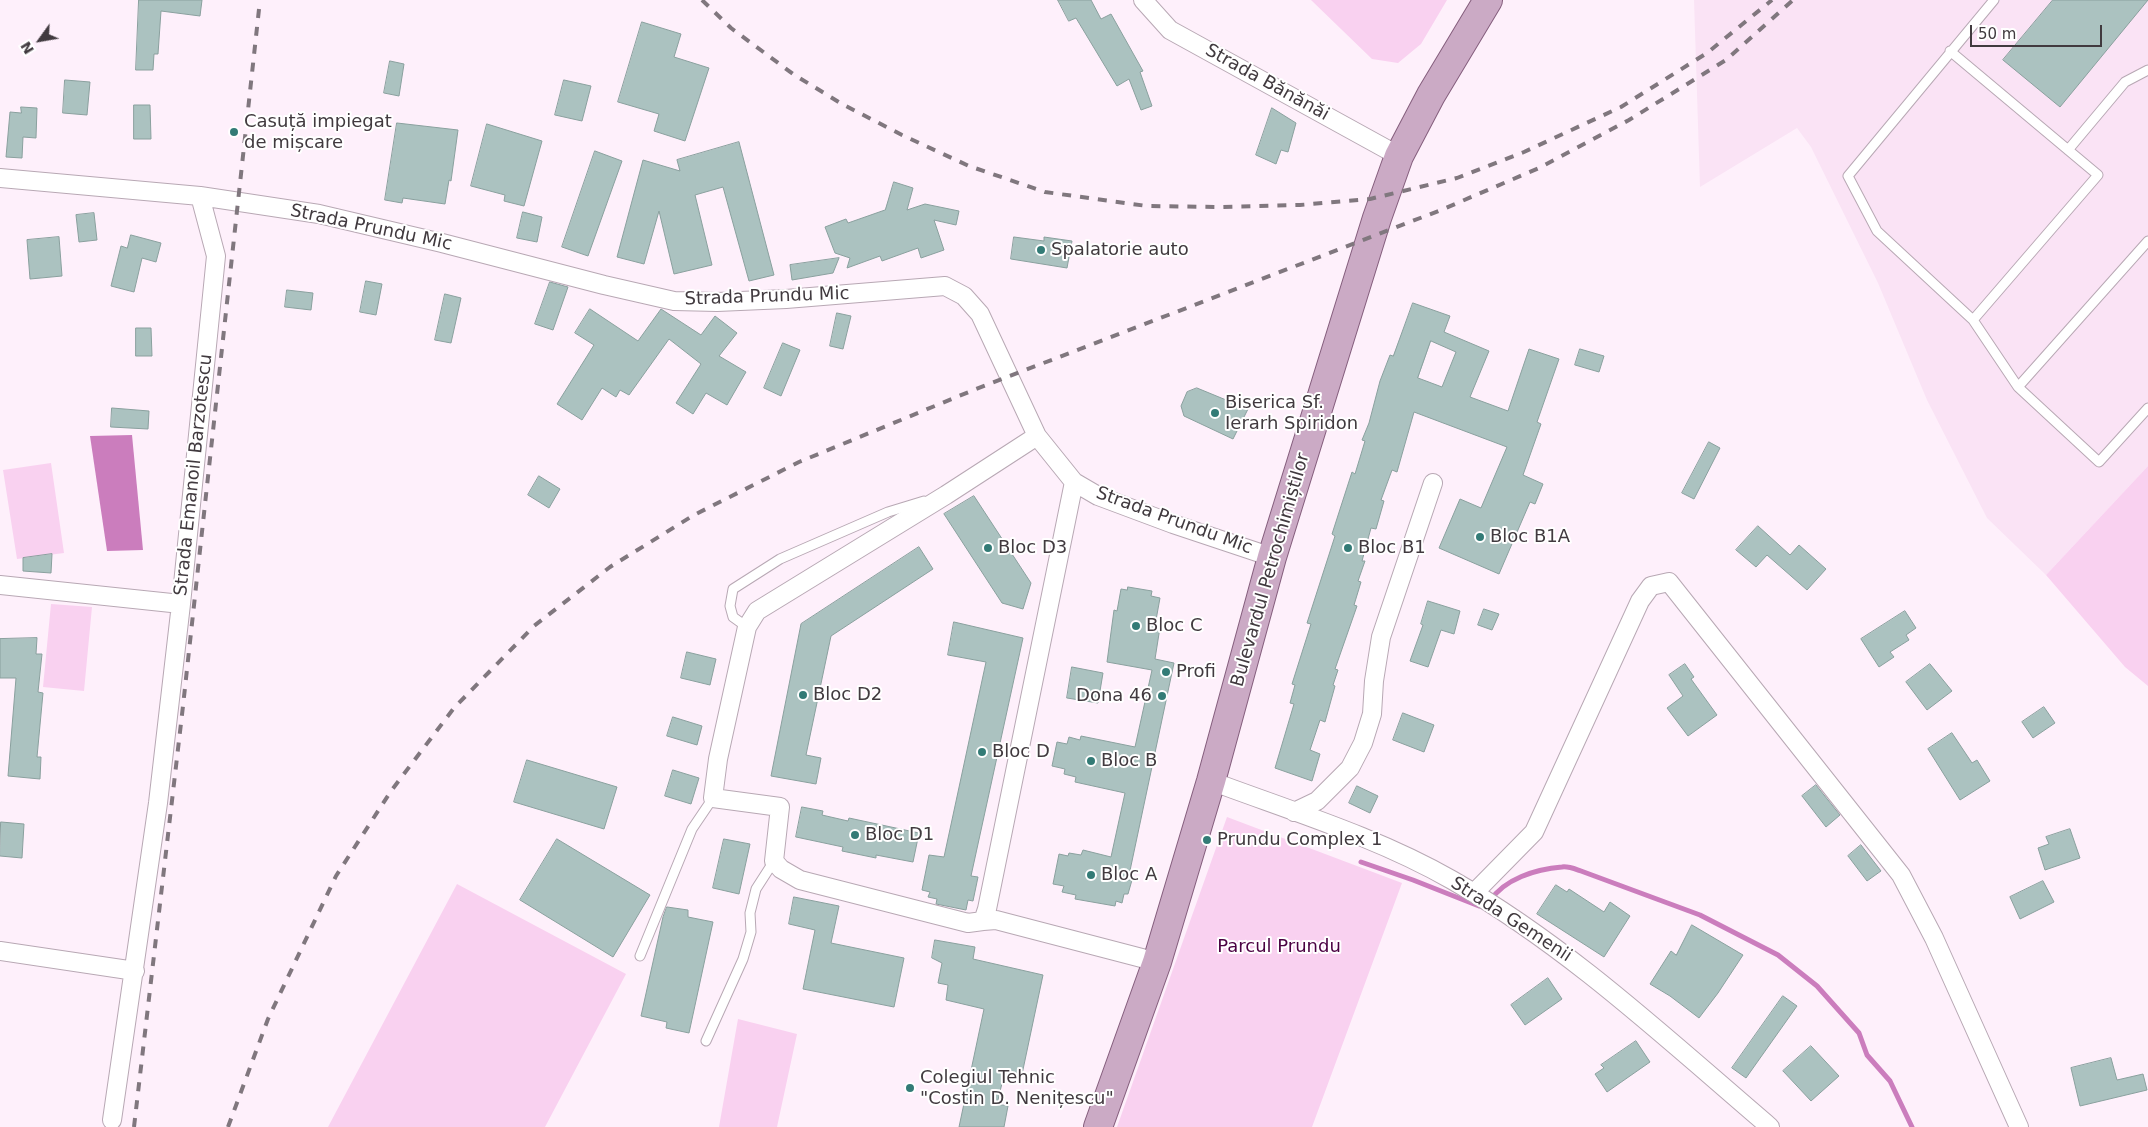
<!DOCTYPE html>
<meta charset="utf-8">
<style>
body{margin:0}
#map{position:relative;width:2148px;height:1127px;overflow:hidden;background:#fef0fb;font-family:"DejaVu Sans",sans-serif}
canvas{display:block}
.north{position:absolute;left:15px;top:15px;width:50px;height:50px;-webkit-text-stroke:4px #fff;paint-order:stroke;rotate:238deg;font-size:14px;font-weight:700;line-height:20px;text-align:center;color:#413a3f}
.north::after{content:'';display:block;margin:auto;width:18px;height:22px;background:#413a3f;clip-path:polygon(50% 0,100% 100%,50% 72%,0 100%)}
.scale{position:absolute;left:1970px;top:25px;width:132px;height:22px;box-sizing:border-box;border:2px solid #413a3f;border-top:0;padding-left:6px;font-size:15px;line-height:18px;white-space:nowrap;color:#413a3f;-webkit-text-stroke:4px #fff;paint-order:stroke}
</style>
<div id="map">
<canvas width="2148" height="1127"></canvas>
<div class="north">N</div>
<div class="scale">50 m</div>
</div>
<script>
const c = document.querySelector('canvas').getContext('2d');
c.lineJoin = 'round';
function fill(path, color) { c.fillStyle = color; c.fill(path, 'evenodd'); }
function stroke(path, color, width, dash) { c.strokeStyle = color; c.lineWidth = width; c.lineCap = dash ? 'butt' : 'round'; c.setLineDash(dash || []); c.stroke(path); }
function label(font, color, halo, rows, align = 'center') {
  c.font = font + ' "DejaVu Sans",sans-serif'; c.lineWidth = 4; c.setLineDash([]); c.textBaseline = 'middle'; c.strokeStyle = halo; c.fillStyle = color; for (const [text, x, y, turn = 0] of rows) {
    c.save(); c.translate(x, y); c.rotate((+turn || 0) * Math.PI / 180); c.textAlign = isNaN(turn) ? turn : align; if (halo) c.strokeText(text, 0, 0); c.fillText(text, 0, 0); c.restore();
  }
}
fill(new Path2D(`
 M1694 0H2148V466L2046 575 1987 518 1927 400 1878 283 1811 147 1797 128 1700 187Z`), '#fae3f5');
fill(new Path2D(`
 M1311 0H1447L1421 44 1398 63 1372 59Z
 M51 463 64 553 17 559 3 470Z
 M2148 466V686L2125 667 2046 575Z
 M51 604 92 607 84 691 43 687Z
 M1227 817 1402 883 1312 1127H1117Z
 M457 884 626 974 545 1127H328Z
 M738 1019 797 1034 777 1127H719Z`), '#f9d1f0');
fill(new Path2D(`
 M132 435 143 550 107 551 90 436Z`), '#cb7dbd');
stroke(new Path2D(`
 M1361 862 1413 880 1479 906H1485
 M1490 901C1504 879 1536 869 1562 867 1568 866 1575 869 1581 871L1700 915 1778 955 1817 986 1859 1033 1867 1055 1890 1081 1912 1127`), '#cb7dbd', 5);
const building = new Path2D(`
 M139 0H202L200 16 161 11 158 54H154L153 70H136Z
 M1058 0H1091L1101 19 1111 14 1143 71 1140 72 1152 106 1141 110 1129 79 1117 86 1076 18 1069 21Z
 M2053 0H2148L2060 107 2003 60Z
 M642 22 681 34 674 57 709 68 685 141 654 131 659 114 618 102Z
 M390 61 404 64 399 96 384 93Z
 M65 80 90 82 87 115 63 113Z
 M564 80 591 86 582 121 555 115Z
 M134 105H150L151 139H134Z
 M21 107 37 108 36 138 23 137 22 158 6 157 10 112 21 113Z
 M1272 108 1296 123 1288 152 1281 150 1276 164 1256 155Z
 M397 123 458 130 451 181 449 180 445 204 403 198 402 203 385 200Z
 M487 124 542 141 524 206 504 201 505 195 471 186Z
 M739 142 774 275 749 281 723 187 695 195 712 265 674 274 659 211 644 264 617 257 643 160 680 171 677 160Z
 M595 151 622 161 588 256 562 247Z
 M894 182 913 188 907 210 925 204 959 211 956 225 934 220 944 250 921 258 918 248 882 261 880 256 847 268 850 258 835 253 825 227 846 219 848 223 885 210Z
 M523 212 542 217 537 242 517 238Z
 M94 213 97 240 79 242 76 215Z
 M131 235 161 243 156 262 142 258 134 292 111 286 121 246 127 248Z
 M59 237 62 276 30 279 27 240Z
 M1014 237 1044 241V237L1072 241 1067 268 1011 259Z
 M839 258 833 273 792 280 790 265Z
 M366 281 382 284 376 315 360 312Z
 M550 282 568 287 553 330 535 324Z
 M287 290 313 293 311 310 285 307Z
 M445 294 461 298 451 343 435 340Z
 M1413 303 1450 316 1444 332 1489 351 1470 397 1508 411 1529 349 1559 359 1537 422 1541 424 1523 475 1543 484 1535 504 1530 502 1499 574 1439 548 1460 499 1481 508 1507 447 1414 412 1397 472 1392 470 1381 500 1384 501 1376 529 1371 528 1362 561H1365L1358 581 1361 582 1354 605 1357 606 1335 669 1338 670 1333 685 1335 686 1325 722 1320 720 1310 750 1320 754 1312 781 1275 768 1294 704 1290 703 1295 685 1292 684 1311 624 1307 623 1335 536 1332 534 1352 472 1355 474 1365 441 1362 440 1369 423 1380 381 1390 355 1393 356ZM1431 341 1456 352 1442 387 1418 378Z
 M590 309 638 341 661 309 701 335 715 316 737 333 719 356 746 372 727 405 706 393 693 414 676 403 701 364 669 339 629 395 620 390 616 397 602 388 582 420 557 404 594 345 575 333Z
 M837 313 851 316 843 349 830 346Z
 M136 328H151L152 356H136Z
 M783 343 800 350 781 396 764 388Z
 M1580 349 1604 356 1599 372 1575 365Z
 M1197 388 1248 409 1233 439 1184 416 1181 406 1187 392Z
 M112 408 149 411 148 429 111 427Z
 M1709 442 1720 448 1694 499 1682 493Z
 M539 476 560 489 549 508 528 495Z
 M974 496 1031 583 1023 609 1002 603 944 514Z
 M1758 526 1790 555 1799 545 1826 569 1807 590 1767 555 1756 567 1736 550Z
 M919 547 933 569 831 636 806 755 821 758 816 784 771 776 801 624Z
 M52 554 51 573 23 571V558Z
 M1128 587 1152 591 1151 596 1160 598 1156 620 1161 621 1155 659 1174 663 1128 880H1132L1128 894H1124L1122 903 1116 901 1115 906 1075 899 1076 895 1062 892 1064 886 1053 884 1059 854 1068 856 1069 853 1081 855 1083 850 1111 857 1125 793 1075 782 1076 777 1064 774 1065 769 1052 766 1057 742 1067 744 1069 737 1080 740 1081 736 1135 747 1152 670 1107 662 1114 610 1117 611 1121 589 1127 590Z
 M1428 601 1460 611 1454 634 1441 630 1428 667 1410 661 1423 625 1421 624Z
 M1484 609 1499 614 1492 630 1478 625Z
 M1905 611 1916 628 1906 635 1909 640 1890 652 1894 657 1879 667 1861 639Z
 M954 622 1023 638 971 876 978 877 973 901 968 900 966 910 936 904 937 899 928 897 930 892 922 890 929 855 944 857 986 662 948 655Z
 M37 638 36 654H42L38 692 43 693 37 757H41L40 779 8 776 16 678H0V639Z
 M687 652 716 659 710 685 681 678Z
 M1685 664 1694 677 1691 679 1717 715 1688 736 1667 708 1683 696 1669 675Z
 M1930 664 1952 691 1927 710 1906 682Z
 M1072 667 1103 673 1098 703 1067 698Z
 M2044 707 2055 723 2033 738 2022 722Z
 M1403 713 1434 725 1424 752 1393 740Z
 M673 717 702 726 697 745 667 736Z
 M1952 733 1972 763 1977 760 1990 781 1960 800 1928 749Z
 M527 760 617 787 604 829 514 802Z
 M673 770 699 778 691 804 665 796Z
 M1816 785 1840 815 1826 827 1802 796Z
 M1357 786 1378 796 1370 813 1349 803Z
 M802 807 823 811 822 815 848 821 849 818 919 833 913 862 876 855V858L842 851 843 847 796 837Z
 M1 822 24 824 22 858 0 856Z
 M2070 829 2080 858 2045 870 2038 848 2049 844 2046 837Z
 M557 839 650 895 613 957 520 900Z
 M724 839 750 844 739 894 713 888Z
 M1861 845 1881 871 1867 881 1848 856Z
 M2043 881 2054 902 2020 919 2010 897Z
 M1556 885 1567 892 1569 889 1604 912 1610 902 1630 916 1604 957 1537 914Z
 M794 897 839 906 831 943 904 958 894 1007 803 989 815 930 789 924Z
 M667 907 688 910V917L713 922 689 1033 666 1028 667 1022 641 1016 663 917Z
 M1692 925 1743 955 1718 993 1699 1018 1670 996 1650 984 1671 951 1676 955Z
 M935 940 975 947 973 959 1043 975 1021 1079 1004 1075 997 1104 1008 1106 1004 1127H959L984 1009 946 1000 948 985 938 983 942 963 932 958Z
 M1548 978 1562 999 1525 1025 1511 1005Z
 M1783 996 1797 1006 1746 1078 1732 1068Z
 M1636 1041 1650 1062 1607 1092 1595 1074 1604 1068 1601 1065Z
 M1811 1046 1839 1076 1811 1101 1783 1071Z
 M2111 1058 2117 1080 2143 1074 2147 1090 2080 1106 2071 1068Z`);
fill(building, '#abc2c0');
stroke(building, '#8aa09e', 1);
const service = new Path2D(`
 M1950 51 2098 175 1973 320 1877 231 1848 176 1994 0
 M2068 150 2125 82 2148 70
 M2148 241 2018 387 2099 462 2148 408
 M1973 320 2018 387
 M747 627 733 617 730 606 733 589 780 559 888 512 924 501
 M640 956 692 829 713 798
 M706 1041 743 959 751 932 750 913 756 889 774 861`);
const minor = new Path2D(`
 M1143 0 1170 30 1399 156
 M0 178 200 196 319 214 442 243 604 285 674 301 717 302 786 299 945 286 964 296 980 314 1037 436 1074 482 1098 496 1173 524 1272 557
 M1074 482 987 909 983 921 996 920 1157 962
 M0 585 181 604 216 256 200 196
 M1211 781C1291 811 1377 837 1452 880 1569 947 1668 1040 1770 1127
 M1294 812 1317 801 1350 768 1363 743 1372 714 1374 681 1381 637 1433 483
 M1474 893 1534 832 1640 601 1651 586 1669 582 1901 875 1934 938 2019 1127
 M983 921 968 923 800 880 781 869 774 861 780 807 713 798 718 759 747 627 757 611 946 495 1037 436
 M0 951 135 971
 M112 1120 158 803 181 604`);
const primary = new Path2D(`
 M1098 1127 1157 962 1211 781 1272 557 1377 218 1399 156 1431 95 1488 0`);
stroke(service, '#b8a8b4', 11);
stroke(minor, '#b8a8b4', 20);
stroke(primary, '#855e7d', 30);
stroke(service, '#fff', 9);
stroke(minor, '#fff', 18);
stroke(primary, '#cbaac5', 28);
stroke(new Path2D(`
 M702 0 731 28 793 74 842 104 902 135 969 166 1045 192 1147 206 1222 207 1300 205 1370 199 1457 178 1524 152 1621 107 1707 53 1772 0
 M134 1127 183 706 260 0
 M228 1127 268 1019 336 876 391 791 454 708 534 626 610 567 694 515 799 462 976 389 1441 210 1539 168 1629 120 1726 60 1793 0`), '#80777e', 4, [9, 9]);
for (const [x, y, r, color] of [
 [234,132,5,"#337b76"],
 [1041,250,5,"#337b76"],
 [1215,413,5,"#337b76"],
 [1480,537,5,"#337b76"],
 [988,548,5,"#337b76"],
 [1348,548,5,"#337b76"],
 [1136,626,5,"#337b76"],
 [1166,672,5,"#337b76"],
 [803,695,5,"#337b76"],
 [1162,696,5,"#337b76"],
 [982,752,5,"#337b76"],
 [1091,761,5,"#337b76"],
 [855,835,5,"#337b76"],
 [1207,840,5,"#337b76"],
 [1091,875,5,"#337b76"],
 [910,1088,5,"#337b76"]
]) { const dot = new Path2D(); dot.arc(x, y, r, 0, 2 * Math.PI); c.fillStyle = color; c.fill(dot); stroke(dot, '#fff', 2); }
label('18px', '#413a3f', '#fff', [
 ["Strada Bănănăi",1267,83,29],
 ["Strada Prundu Mic",371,228,12],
 ["Strada Prundu Mic",767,297,-2],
 ["Strada Emanoil Barzotescu",194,475,-84],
 ["Strada Prundu Mic",1174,521,20],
 ["Bulevardul Petrochimiștilor",1271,570,-74],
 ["Strada Gemenii",1511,920,33]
]);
label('18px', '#413a3f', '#fff', [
 ["Casuță impiegat",244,122],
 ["de mișcare",244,143],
 ["Spalatorie auto",1051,250],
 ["Biserica Sf.",1225,403],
 ["Ierarh Spiridon",1225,424],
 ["Bloc B1A",1490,537],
 ["Bloc D3",998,548],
 ["Bloc B1",1358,548],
 ["Bloc C",1146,626],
 ["Profi",1176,672],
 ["Bloc D2",813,695],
 ["Dona 46",1152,696,"right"],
 ["Bloc D",992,752],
 ["Bloc B",1101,761],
 ["Bloc D1",865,835],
 ["Prundu Complex 1",1217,840],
 ["Bloc A",1101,875],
 ["Colegiul Tehnic",920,1078],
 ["\"Costin D. Nenițescu\"",920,1099]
], 'left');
label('18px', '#4a0142', '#fff', [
 ["Parcul Prundu",1279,947]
]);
</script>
